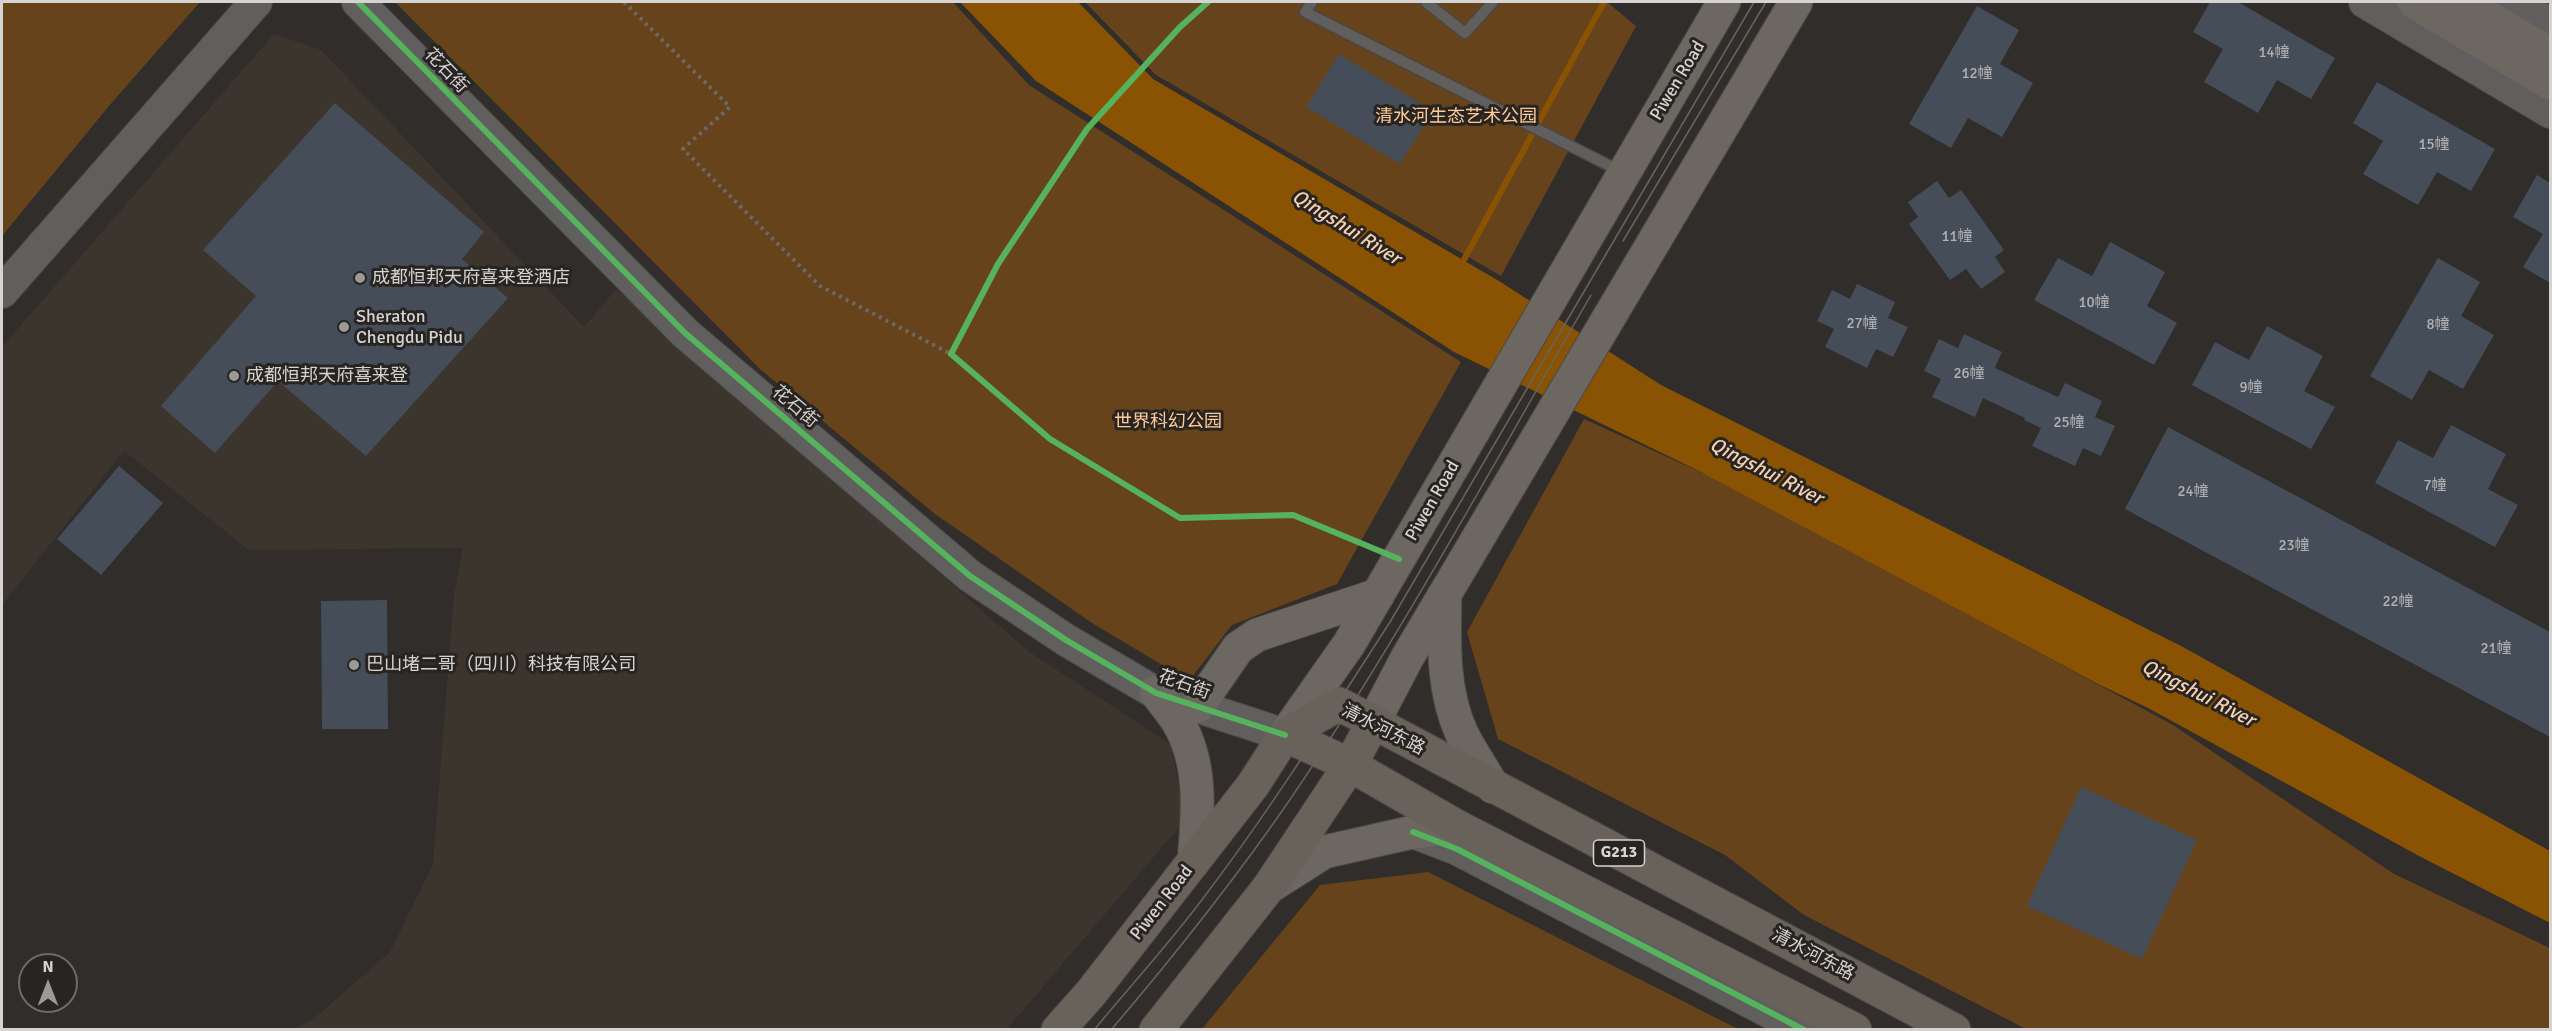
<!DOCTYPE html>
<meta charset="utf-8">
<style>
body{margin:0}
#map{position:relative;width:2552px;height:1031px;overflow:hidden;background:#302d2b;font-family:Signika,sans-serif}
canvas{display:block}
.frame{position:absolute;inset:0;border:3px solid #d6d4d2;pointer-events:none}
.north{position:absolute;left:18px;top:953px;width:60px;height:60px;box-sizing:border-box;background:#272421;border:2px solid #6d6a68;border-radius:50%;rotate:0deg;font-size:16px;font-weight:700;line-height:24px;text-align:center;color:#d6d4d2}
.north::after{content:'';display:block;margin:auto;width:21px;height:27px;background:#9c9a98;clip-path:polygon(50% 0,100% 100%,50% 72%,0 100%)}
</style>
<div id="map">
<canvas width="2552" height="1031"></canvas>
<div class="frame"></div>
<div class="north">N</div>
</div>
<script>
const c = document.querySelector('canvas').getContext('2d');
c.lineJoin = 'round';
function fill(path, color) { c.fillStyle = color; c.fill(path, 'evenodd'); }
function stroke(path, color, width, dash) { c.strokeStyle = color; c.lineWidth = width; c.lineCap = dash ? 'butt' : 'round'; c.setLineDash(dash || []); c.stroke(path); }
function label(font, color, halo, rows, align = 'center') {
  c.font = font + ' Signika,"Noto Sans SC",sans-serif'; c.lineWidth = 6; c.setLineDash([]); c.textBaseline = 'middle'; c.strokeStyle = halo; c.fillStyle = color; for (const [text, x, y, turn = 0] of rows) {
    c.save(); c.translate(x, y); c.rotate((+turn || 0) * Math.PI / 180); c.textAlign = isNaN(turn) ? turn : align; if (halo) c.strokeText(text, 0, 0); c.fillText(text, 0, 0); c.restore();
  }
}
fill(new Path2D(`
 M274 34 321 50 584 327 616 289 1028 651 1170 744 1186 819 1007 1029H292L311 1021 390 952 433 864 454 595 463 548 249 550 124 451 2 605V347Z`), '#3c352e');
fill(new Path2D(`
 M2 2H200L109 106 2 236Z
 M395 2H953L1029 85 1461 362 1337 584 1232 625 1189 681 1092 623 935 514 761 370Z
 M1085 2H1607L1636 26 1501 276 1156 75Z
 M1584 419 1727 484 2173 725 2394 874 2550 948V1029H2026L1804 915 1725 855 1498 739 1467 632Z
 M1428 872 1738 1029H1202L1320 885Z`), '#66431b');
fill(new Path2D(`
 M960 2H1078L1153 79 1499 281 1661 385 2183 647 2550 851V923L2419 856 2148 708 2100 685 1699 471 1454 352 1036 81Z`), '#8a5304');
stroke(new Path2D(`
 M1460 267 1604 2`), '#8a5304', 6);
fill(new Path2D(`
 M2210 2H2238L2335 58 2311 99 2277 80 2258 113 2204 82 2223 49 2193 32Z
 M1977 6 2019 30 2000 64 2033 83 2002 137 1968 118 1951 148 1909 124Z
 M1339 54 1433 111 1400 164 1306 107Z
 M2377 82 2495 149 2471 191 2437 172 2418 205 2363 174 2383 141 2353 123Z
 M335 103 484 232 462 259 508 298 366 456 278 381 215 453 161 406 256 296 203 250Z
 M2537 175 2550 183V283L2523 267 2543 234 2513 217Z
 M1937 181 1949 198 1961 190 2004 250 1995 257 2005 272 1981 289 1966 269 1950 280 1909 224 1918 217 1908 202Z
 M2110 242 2165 272 2147 306 2177 323 2154 365 2034 300 2058 258 2092 276Z
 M2438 258 2480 282 2461 316 2494 335 2463 389 2429 370 2412 400 2370 376Z
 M1857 284 1895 302 1888 318 1908 327 1893 357 1876 349 1867 368 1825 347 1834 329 1817 321 1832 290 1850 299Z
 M2267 326 2323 356 2304 391 2335 407 2311 449 2192 385 2215 342 2249 360Z
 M1964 334 2002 352 1995 368 2058 397 2065 383 2102 401 2095 417 2115 426 2101 456 2083 448 2075 466 2032 446 2041 428 2024 420 2025 418 1983 398 1975 417 1932 397 1941 379 1924 371 1939 339 1958 348Z
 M2451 425 2506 454 2488 489 2518 505 2495 547 2375 483 2398 440 2433 458Z
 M2168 427 2550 632V737L2125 509Z
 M119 466 163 503 101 575 57 539Z
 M387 600 388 729H322L321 601Z
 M2081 787 2197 840 2142 959 2027 906Z`), '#454d59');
const lane = new Path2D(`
 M1312 2 1305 12 1620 171
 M1426 2 1465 33 1493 2`);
const secondary = new Path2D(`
 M358 2 685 333 970 576 1066 640 1156 693 1285 735
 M2365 2 2550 112
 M2512 2 2550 24
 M2 292 256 2
 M1413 832 1457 849 1804 1030`);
const primary = new Path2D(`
 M2414 2 2550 83
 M2462 2 2550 54
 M1445 595C1444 642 1442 691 1462 734 1471 752 1483 769 1493 787
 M1156 692C1163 702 1172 712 1178 722 1203 764 1198 815 1194 861
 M1198 706 1238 648 1257 635 1378 595
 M1373 723 1407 658 1796 2
 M1285 735 1349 644 1724 2
 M1269 887 1324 852 1413 832 1458 827`);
const highway = new Path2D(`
 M1285 735 1350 765 1458 827 1855 1030
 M1058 1030 1091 993 1253 785 1285 735 1339 704 1954 1030
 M1156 1030 1269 887 1350 765 1373 723`);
stroke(lane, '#4a4846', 13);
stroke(secondary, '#4a4846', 34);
stroke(primary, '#4a4846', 35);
stroke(highway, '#4a4846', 35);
stroke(new Path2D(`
 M624 2 730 107 683 149 820 286 951 354`), '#6c6a69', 4, [3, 4.5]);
stroke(lane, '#615f5e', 10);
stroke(secondary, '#615f5e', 32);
stroke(primary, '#6c6761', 33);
stroke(highway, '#69625b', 33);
stroke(new Path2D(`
 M1623 241 1766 2
 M1094 1030C1130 986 1170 943 1204 897 1271 809 1330 715 1390 622L1754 2
 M1111 1030C1174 956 1234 881 1289 801 1399 639 1493 465 1591 295`), '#666462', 1.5);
stroke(new Path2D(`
 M358 2 685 333 970 576 1066 640 1156 693 1285 735
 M1208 2 1180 27 1087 129 998 264 951 354 1050 439 1180 518 1293 515 1399 559
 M1413 832 1457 849 1804 1030`), '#56b35d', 6);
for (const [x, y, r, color] of [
 [360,278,6,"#9c9a98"],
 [344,327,6,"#9c9a98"],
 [234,376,6,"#9c9a98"],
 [354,665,6,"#9c9a98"]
]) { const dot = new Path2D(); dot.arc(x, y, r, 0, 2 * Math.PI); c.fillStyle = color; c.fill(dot); stroke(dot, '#272421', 2); }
label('15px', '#b2b2b4', null, [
 ["14幢",2274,53],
 ["12幢",1977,74],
 ["15幢",2434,145],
 ["11幢",1957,237],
 ["10幢",2094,303],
 ["27幢",1862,324],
 ["8幢",2438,325],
 ["26幢",1969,374],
 ["9幢",2251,388],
 ["25幢",2069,423],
 ["7幢",2435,486],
 ["24幢",2193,492],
 ["23幢",2294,546],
 ["22幢",2398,602],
 ["21幢",2496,649]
]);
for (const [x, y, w] of [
 [1619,853,51]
]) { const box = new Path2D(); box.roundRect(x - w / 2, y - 13, w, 26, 4.5); c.fillStyle = '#272421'; c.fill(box); stroke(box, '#d6d4d2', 1.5); }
label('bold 16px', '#d6d4d2', null, [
 ["G213",1619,853]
]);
label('18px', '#d6d4d2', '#272421', [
 ["花石街",446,71,46],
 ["Piwen Road",1678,81,-59],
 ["花石街",795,407,40],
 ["Piwen Road",1433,501,-60],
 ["花石街",1184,685,20],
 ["清水河东路",1383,730,27],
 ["Piwen Road",1162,903,-52],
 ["清水河东路",1813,955,28]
]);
label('18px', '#fecb98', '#272421', [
 ["清水河生态艺术公园",1456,117],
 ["世界科幻公园",1168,422]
]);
label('18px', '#d6d4d2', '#272421', [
 ["成都恒邦天府喜来登酒店",372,278],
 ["Sheraton",356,317],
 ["Chengdu Pidu",356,338],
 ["成都恒邦天府喜来登",246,376],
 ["巴山堵二哥（四川）科技有限公司",366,665]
], 'left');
label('italic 20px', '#f4d1b0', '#272421', [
 ["Qingshui River",1346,228,32],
 ["Qingshui River",1766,472,27],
 ["Qingshui River",2198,694,27]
]);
</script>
